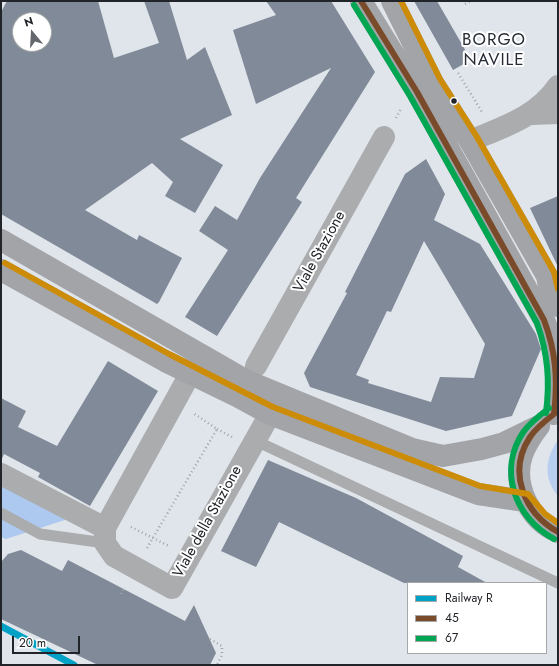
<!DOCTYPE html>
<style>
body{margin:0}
#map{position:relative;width:559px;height:666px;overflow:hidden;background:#e0e5eb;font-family:Jost,sans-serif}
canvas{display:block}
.frame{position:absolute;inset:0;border:2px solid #212428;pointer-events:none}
.legend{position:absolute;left:407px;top:582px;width:140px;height:72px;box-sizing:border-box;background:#fff;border:1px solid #a6a7a9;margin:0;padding:5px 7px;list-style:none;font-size:12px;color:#212428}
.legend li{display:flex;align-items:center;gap:8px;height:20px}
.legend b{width:20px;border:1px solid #a6a7a9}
.north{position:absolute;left:12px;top:12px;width:40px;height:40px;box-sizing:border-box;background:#fff;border:1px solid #a6a7a9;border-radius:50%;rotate:342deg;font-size:11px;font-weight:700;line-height:16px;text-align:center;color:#212428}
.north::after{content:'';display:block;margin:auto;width:14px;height:18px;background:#64686c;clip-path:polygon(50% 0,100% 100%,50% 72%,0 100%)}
.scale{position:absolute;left:12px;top:636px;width:68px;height:18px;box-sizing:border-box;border:2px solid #212428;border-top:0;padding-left:5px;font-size:12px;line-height:14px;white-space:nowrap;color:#212428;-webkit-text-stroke:3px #fff;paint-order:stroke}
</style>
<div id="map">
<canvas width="559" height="666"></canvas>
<div class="frame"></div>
<ul class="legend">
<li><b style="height:5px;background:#02a2c6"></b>Railway R</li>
<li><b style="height:5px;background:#7a4b2a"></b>45</li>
<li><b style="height:5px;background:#00a651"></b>67</li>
</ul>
<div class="north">N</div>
<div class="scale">20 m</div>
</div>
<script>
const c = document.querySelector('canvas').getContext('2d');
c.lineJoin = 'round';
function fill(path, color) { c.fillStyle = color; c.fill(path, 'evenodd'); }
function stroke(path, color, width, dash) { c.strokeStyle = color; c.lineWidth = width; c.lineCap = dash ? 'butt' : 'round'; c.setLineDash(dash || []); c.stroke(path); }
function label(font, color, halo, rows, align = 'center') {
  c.font = font + ' Jost,sans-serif'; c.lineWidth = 4; c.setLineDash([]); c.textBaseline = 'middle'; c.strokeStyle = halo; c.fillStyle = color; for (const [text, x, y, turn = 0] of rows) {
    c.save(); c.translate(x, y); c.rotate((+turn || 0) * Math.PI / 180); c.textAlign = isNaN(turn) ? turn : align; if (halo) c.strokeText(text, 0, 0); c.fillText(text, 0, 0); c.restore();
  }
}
fill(new Path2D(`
 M558 440V496C543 479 545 458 558 440Z`), '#b8ceee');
fill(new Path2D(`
 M1 484 68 519 6 539 1 537Z`), '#aec9f0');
fill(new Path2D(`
 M7 1H98L114 58 159 43 144 1H169L187 60 205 47 232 115 180 139 223 165 195 213 165 196 173 182 152 163 85 210 137 240 139 235 182 258 159 302 157 304 1 214V12ZM20 20H44V44H20Z
 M266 1H331L375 72 296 198 302 202 217 336 185 317 228 250 199 231 215 206 237 220 260 178 331 68 256 104 233 30 276 15Z
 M414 1H437L471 60 453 70Z
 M426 159 445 194 434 220 480 244 536 334 541 349 512 416 446 431 310 387 304 373 347 293 345 292 405 174ZM424 241 485 344 474 378 440 377 431 402 368 383 369 380 356 375 387 311 391 312Z
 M558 196V267L530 208Z
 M108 361 158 391 90 506 38 477 40 473 4 454 1 461V398L26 411 18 427 57 446Z
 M268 460 356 498 463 556 458 567 487 583H404L279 522 256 567 221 551Z
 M21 550 62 571 68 560 185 621 194 605 216 653 210 665H98L1 619V562L8 554Z`), '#818a98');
stroke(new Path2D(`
 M465 4 471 1
 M458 73 482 112
 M396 118 401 109
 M217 429 232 437
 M131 527 169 546
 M147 548 217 429 193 413
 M121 594 125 587
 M210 639 222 646V655L217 665`), '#a2a4a7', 2.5, [1, 3]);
stroke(new Path2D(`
 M254 440 558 583
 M1 513 40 534 105 543`), '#aaacae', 11);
stroke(new Path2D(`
 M532 114 558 113
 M470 141C503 127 537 117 558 86
 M256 366 384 137
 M190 374 105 528V543L114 556 172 588 270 414
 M1 474 105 528`), '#aaacae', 22);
stroke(new Path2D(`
 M361 1 417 92 544 320C559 356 559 376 554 414
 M392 1 433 83 470 141 547 276 550 291 558 306
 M1 240 247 381 412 449 443 456 482 449 504 443 539 426
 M1 270 165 361 237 396 270 414 478 494 525 501
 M539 426C532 435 526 444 522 455 512 485 530 521 558 532`), '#a3a4a8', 22);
stroke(new Path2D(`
 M361 1 417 92 544 320C556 352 558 380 554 414
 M554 414C545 421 536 428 530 437 507 472 524 513 558 532`), '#7a4b2a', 6);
stroke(new Path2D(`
 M354 5 410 96 537 323C548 354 550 381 546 413
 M549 408C540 415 531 422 524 431 497 470 515 518 554 539`), '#00a651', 6);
stroke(new Path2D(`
 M401 1 440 79 477 137 554 272 558 289
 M5 263 169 354 273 407 480 486 528 494 545 514 558 523`), '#cc8c08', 6);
stroke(new Path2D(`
 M1 626 74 665`), '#02a2c6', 7);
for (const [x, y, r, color] of [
 [454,101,3.5,"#212428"]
]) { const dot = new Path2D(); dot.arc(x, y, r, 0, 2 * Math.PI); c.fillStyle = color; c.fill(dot); stroke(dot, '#fff', 1.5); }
label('15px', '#212428', '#fff', [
 ["Viale Stazione",320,252,-61],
 ["Viale della Stazione",208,522,-61]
]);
c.letterSpacing = '1px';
label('17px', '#262c35', '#fff', [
 ["BORGO",494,41],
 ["NAVILE",494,61]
]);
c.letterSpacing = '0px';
</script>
